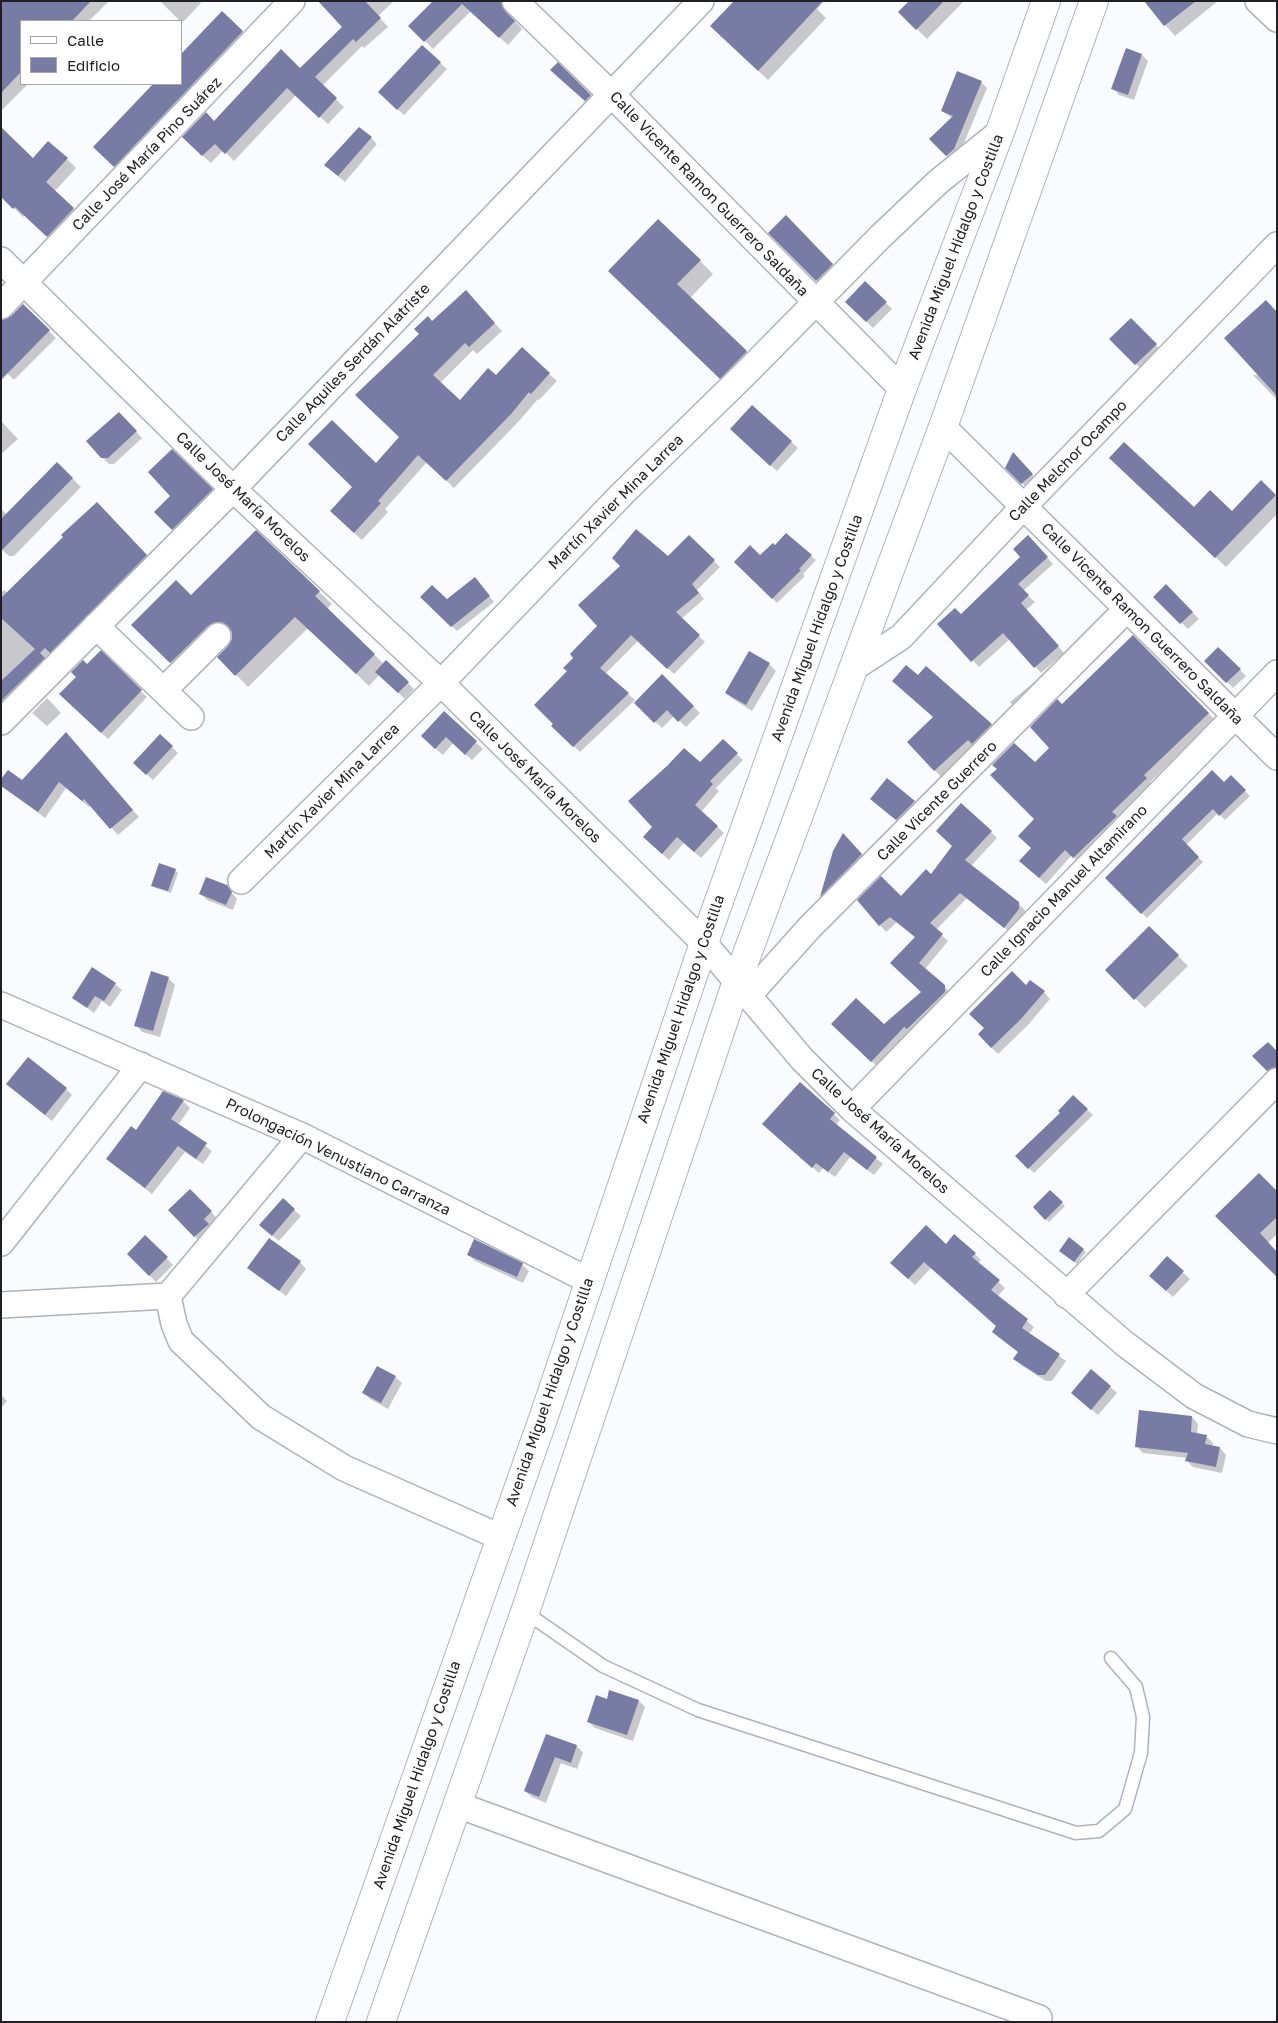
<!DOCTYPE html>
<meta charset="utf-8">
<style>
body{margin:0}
#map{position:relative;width:1278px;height:2023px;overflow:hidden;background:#fafbff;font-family:"Golos Text",sans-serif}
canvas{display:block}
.frame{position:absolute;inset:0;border:2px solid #202024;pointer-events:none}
.legend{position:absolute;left:20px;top:20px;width:162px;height:65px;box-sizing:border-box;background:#fff;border:1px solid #a6a6a7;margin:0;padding:6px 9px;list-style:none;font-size:15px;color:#202024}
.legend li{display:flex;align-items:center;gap:10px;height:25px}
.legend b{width:25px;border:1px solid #a6a6a7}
</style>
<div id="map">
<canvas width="1278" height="2023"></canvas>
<div class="frame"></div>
<ul class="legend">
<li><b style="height:6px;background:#fff"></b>Calle</li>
<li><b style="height:14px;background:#787ca5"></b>Edificio</li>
</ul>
</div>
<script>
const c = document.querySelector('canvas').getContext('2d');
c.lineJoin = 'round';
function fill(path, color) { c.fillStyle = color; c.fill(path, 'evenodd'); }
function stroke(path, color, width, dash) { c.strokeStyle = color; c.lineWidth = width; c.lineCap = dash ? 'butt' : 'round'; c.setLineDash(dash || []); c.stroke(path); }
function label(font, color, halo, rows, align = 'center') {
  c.font = font + ' "Golos Text",sans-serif'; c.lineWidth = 4.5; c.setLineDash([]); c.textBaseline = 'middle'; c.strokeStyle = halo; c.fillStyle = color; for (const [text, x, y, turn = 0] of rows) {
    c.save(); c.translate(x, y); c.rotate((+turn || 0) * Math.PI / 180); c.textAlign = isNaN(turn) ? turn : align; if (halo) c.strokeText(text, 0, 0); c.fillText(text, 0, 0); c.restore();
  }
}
fill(new Path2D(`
 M1 1H109L89 21H21V84H28L1 111Z
 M160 1H199L201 3 182 23Z
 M319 1H394L378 16 388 27 364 48 362 46 322 86 344 107 328 124 296 95 234 161 223 150 211 163 191 145 214 123 300 70 344 27Z
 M432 1H506L509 4V14L522 29 508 45 471 11 433 49 410 26 433 2Z
 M736 1H824L817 9 826 18 768 80 722 36Z
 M911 1H964L927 39 900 12Z
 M1152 1H1218L1175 36 1148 5Z
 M222 13 252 42 125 176 95 147 155 84H181Z
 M422 47 447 69 404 115 386 99Z
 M1142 55 1148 61 1134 100 1119 95 1113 88Z
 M558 64 597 102 592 107 558 77Z
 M981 82 987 88 959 155 952 161 931 139 952 118 942 111Z
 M371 138 377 144 345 182 332 171Z
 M33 159H67L76 168 55 191 82 218 57 245 25 215 23 217 1 195Z
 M786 217 839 271 823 287 770 233Z
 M700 261 713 274 690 298 760 365 734 391 623 284Z
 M865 283 892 309 873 328 847 302Z
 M473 300 502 331 477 354 473 350 440 383 460 402 496 376 549 374 557 381 539 400 538 399 520 420 454 488 427 462 385 509 388 512 362 540 339 519 376 465 401 437 432 322Z
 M23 306 56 338 14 380 1 367Z
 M1277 313V400L1253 375H1260Z
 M1131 320 1163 352 1143 371 1111 339Z
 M752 406 798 448 777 471 738 436Z
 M125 420 142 438 114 464H109L102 457Z
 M1 421 18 439 1 454Z
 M172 450 222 500 183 539 156 512 172 496Z
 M1019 460 1038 481 1028 489 1006 468Z
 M57 463 81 487 14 556H9L1 549V509L7 515Z
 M1121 468 1194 509 1232 513 1261 482 1277 497V514L1226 567Z
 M106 512 155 565 1 720V593L4 590 8 593Z
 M256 532 332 604 327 609 384 664 386 662 414 689 405 699 379 675 369 686 308 628 248 687 219 657 229 647 233 640V634H227L183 675 133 625 191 597Z
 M689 537 720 567 697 590 704 599 681 619 705 642 674 674 638 641 605 674 635 700 580 752 552 726 569 671 668 558Z
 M1035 543 1053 564 1023 591 1035 602 1026 610 1064 653 1041 673 1010 639 979 667 939 624 961 616Z
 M811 556 816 560 803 574 805 576 777 603 736 562 760 557Z
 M480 584 494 602 457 631 422 597 447 601Z
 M1166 586 1199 619 1188 629 1155 597Z
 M1133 637 1215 720 1150 782 1152 785 1080 864 1072 855 1046 884 1028 868 1033 849 1035 819V764L1051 748 1062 706Z
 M1218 648 1246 676 1233 688 1206 661Z
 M101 652 147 697 108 739 67 701Z
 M769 664 776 671 752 711 733 699 726 693Z
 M927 667 1000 733 943 779 908 742 934 718 918 677Z
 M662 676 700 713 686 727 674 716 662 728 636 703Z
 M1038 679 1047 688 1021 714 1010 702Z
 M47 698 61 713 47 726 32 713Z
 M444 713 483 749 472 760 453 743 443 755 429 743Z
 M72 740 139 817 118 835 91 805 89 807 66 788 45 818 1 785 22 781Z
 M723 741 743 760 716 788 719 791 701 812 724 833 701 858 684 843 669 860 651 844 668 767 700 764Z
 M172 747 178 753 153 780 135 763Z
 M1231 777 1250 796 1225 820 1218 813 1186 845 1203 862 1147 918 1107 878Z
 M888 780 920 809 903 826 878 805Z
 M991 832 997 838 971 866 1018 903 1025 910V916L1011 933 967 898 936 930 948 941 925 969 951 993 878 1067 839 1031 884 1026 923 992 899 969 916 938 897 922 886 932 880 925 901 898Z
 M849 841 868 861 827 902 821 896 835 852Z
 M175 870 178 873 171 893 156 888 153 885Z
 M226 886 237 899 233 910 207 900 201 894Z
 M1149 927 1188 966 1145 1008 1106 970Z
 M168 978 175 985 160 1037 142 1032 136 1025Z
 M115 984 122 990 110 1007 102 1001 94 1013 74 998Z
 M1026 987 1044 992 1050 999 1028 1025 998 1054 979 1035Z
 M7 1084 66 1089 72 1095 52 1121Z
 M164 1093 183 1101 190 1108 178 1125 212 1151 203 1164 185 1152 152 1194 114 1165Z
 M1073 1097 1093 1115 1034 1173 1017 1156 1061 1113Z
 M834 1114 840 1120 836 1125 883 1164 874 1175 850 1157 835 1177 823 1168 819 1173 770 1130Z
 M190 1191 217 1218 209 1226 214 1231 201 1243 170 1210Z
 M1050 1191 1065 1206 1049 1222 1034 1207Z
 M1277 1193V1234L1268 1243 1217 1216Z
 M283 1200 301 1216 279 1241 267 1231Z
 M145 1237 173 1265 156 1282 128 1254Z
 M946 1245 975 1254 981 1260 978 1263 1005 1288 997 1297 1034 1327 1029 1334 1066 1361 1052 1381H1046L1021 1365 1015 1358 1019 1353 998 1327 931 1268 915 1285 899 1270Z
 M1083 1250 1086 1252 1077 1264 1063 1253Z
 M468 1254 522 1264 529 1271 523 1283 475 1261Z
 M1167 1258 1190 1279 1173 1297 1157 1282Z
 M300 1262 306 1269 286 1296 249 1268Z
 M1091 1370 1117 1393 1098 1415 1079 1399Z
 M395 1377 402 1383 388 1409 370 1399 364 1393Z
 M1 1395 7 1401 1 1408Z
 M1192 1417 1198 1424 1197 1435 1207 1437 1213 1443 1212 1447 1220 1448 1226 1455 1222 1473 1193 1467 1187 1461 1188 1458 1143 1453 1136 1446Z
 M607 1700 639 1701 645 1707 633 1741 595 1728 589 1722Z
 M547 1735 577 1746 583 1753 577 1769 561 1763 546 1803 532 1797 525 1791Z`), '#0003');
fill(new Path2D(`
 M1 1H91L72 21H21V72L1 93Z
 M318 1H365L381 18 356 42 353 39 315 77 337 98 319 118 287 88 225 154 215 144 202 156 182 137 206 112 214 121 281 49 300 68 342 27Z
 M433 1H501L505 11 515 21 499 38 462 4 424 42 408 26Z
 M734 1H823L758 71 710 26Z
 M909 1H944L916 30 898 12Z
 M1144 1H1196L1164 26Z
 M222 11 243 31 114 167 93 147 153 84H181V54Z
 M422 45 441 62 397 110 378 92Z
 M1126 48 1142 54 1128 95 1111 89Z
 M558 62 591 95 585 101 550 70Z
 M957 71 982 81 954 149 946 156 929 139 953 116 941 111Z
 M1 127 33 158 48 141 68 158 46 182 74 208 47 237 15 207 13 209 1 197Z
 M359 127 372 137 338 176 324 165Z
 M786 215 833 264 816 281 768 233Z
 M658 219 701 260 677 284 747 351 720 379 608 271Z
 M865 281 887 302 866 322 845 302Z
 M466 290 495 323 469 347 465 343 433 375 460 400 488 368 496 375 522 347 550 373 531 394 529 392 512 413 446 481 418 455 378 501 381 503 354 533 330 511 352 487 308 444 332 420 376 463 399 437 355 395 419 334 414 329 428 316 432 321Z
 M1266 300 1277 312V396L1224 338Z
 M23 304 50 330 1 380V320L11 316Z
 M1131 318 1157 344 1135 365 1109 339Z
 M752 405 792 441 770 466 730 429Z
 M119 412 137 431 108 458H101L86 441Z
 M1124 442 1194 507 1210 490 1232 511 1261 480 1276 495 1215 558 1109 458Z
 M172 449 213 489 172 530 154 512 170 496 148 472Z
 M1013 452 1033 474 1021 484 1005 468Z
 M57 462 73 478 1 551V519Z
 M97 502 147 555 50 653 45 648 40 653 45 658 1 701V681L35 649 1 618V598L63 537 61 535Z
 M636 529 668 556 689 535 715 560 692 584 699 593 676 612 700 635 667 669 631 635 600 668 629 693 573 747 551 726 553 724 534 705 567 671 563 668 573 658 570 654 597 626 578 605 620 566 612 558Z
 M256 530 320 591 315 596 375 654 356 674 295 617 235 676 217 657 228 646 232 639V632L228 626 222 622H215L208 626 170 663 131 625 176 580 191 595Z
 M786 533 812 555 799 569 801 570 772 599 734 562 750 545 760 555 773 543 775 545Z
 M1028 535 1048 557 1018 584 1029 595 1021 603 1059 646 1034 668 1003 633 971 662 937 624 955 608 961 614 1020 557 1013 549Z
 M475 577 490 596 451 627 420 597 432 585 447 599Z
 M1166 584 1193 612 1180 624 1153 597Z
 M1133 635 1209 713 1144 775 1147 778 1112 812 1117 816 1073 858 1065 850 1039 878 1019 861 1031 848 1018 836 1034 819 990 775 997 769 992 765 1014 743 1035 762 1049 748 1030 727 1057 699 1062 704Z
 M1218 647 1241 669 1226 683 1204 661Z
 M101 650 142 690 101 733 59 694 76 677 71 672 83 660 87 664Z
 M749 651 770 663 746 705 725 693Z
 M386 660 409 682 398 693 375 672Z
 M906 665 918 675 926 666 992 724 972 744 968 740 934 771 907 742 933 717 892 681Z
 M662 674 694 706 678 722 667 710 654 723 634 703Z
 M444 711 477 741 465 755 446 737 435 749 421 736Z
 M66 732 133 810 110 829 84 799 82 801 59 782 38 812 1 786V779L8 770 22 780Z
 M160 734 173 746 146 775 133 763Z
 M723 739 738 753 710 781 713 784 695 805 718 826 694 852 677 837 662 854 643 837 652 827 628 801 667 766 684 748 700 762Z
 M1212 770 1224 782 1231 775 1246 790 1219 816 1213 809 1182 839 1199 857 1141 914 1105 878Z
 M887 778 915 801 896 820 870 799Z
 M961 803 992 831 965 860 1019 902V909L1004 928 960 893 930 923 943 934 919 963 945 985V992L907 1029 904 1027 871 1062 831 1024 856 998 884 1024 921 992 890 963 915 937 890 917 879 926 857 900 881 876 901 896 926 869 931 874 952 846 936 831Z
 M843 833 862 854 820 897 833 851Z
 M159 863 176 869 168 891 151 886Z
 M206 877 227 885 232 892 226 905 199 894Z
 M1149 926 1179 955 1134 1000 1105 970Z
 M92 967 116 983 104 1001 95 996 87 1008 72 998Z
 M151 971 169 977 153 1031 134 1026Z
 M1012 971 1026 985 1030 980 1045 991 1021 1019 991 1048 978 1034 984 1028 969 1014Z
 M1268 1042 1277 1051V1067L1267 1071 1252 1056Z
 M28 1057 67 1088 45 1115 6 1084Z
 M800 1082 835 1113 830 1119 877 1157 867 1170 844 1152 828 1172 816 1163 812 1168 762 1124Z
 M163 1091 184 1100 171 1119 207 1143 196 1159 178 1146 145 1188 106 1159 131 1126 136 1130Z
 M1073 1095 1088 1109 1028 1169 1015 1156 1060 1113 1058 1111Z
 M1259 1173 1277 1191V1217L1260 1233 1277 1252V1277L1215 1216Z
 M190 1189 212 1211 204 1219 209 1224 194 1237 168 1210Z
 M1050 1190 1063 1202 1045 1220 1033 1207Z
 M283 1198 295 1209 272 1236 259 1225Z
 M926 1225 946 1244 954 1234 976 1253 972 1257 1000 1280 991 1290 1028 1319 1022 1328 1060 1354 1045 1375H1038L1013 1359 1018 1352 992 1332 996 1326 924 1262 908 1279 890 1263Z
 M145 1235 168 1257 149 1276 127 1254Z
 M1069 1237 1084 1249 1074 1262 1059 1251Z
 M269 1238 301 1261 279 1291 247 1268Z
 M474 1239 523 1263 517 1277 467 1255Z
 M1167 1256 1184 1271 1166 1291 1149 1276Z
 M377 1366 396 1376 381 1403 362 1393Z
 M1091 1369 1111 1386 1091 1410 1071 1393Z
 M1139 1410 1192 1416 1191 1432 1207 1435 1205 1444 1220 1447 1216 1467 1185 1461 1188 1453 1135 1447Z
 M609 1690 639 1700 627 1735 587 1722 596 1695 607 1699Z
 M546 1734 577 1745 571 1763 555 1757 539 1797 524 1791Z`), '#787ca5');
const service = new Path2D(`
 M525 1612 603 1666 698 1710 1076 1833 1099 1831 1125 1809 1141 1753 1143 1717 1136 1687 1111 1658`);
const minor = new Path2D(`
 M515 1 611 94 902 389
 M1258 1 1277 19
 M1 260 233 489 441 683 704 943 802 1059 852 1109 1125 1344 1194 1396 1248 1424 1277 1431
 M1 306 292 1
 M943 427 1277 757
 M96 626 191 717
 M852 669 901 637 1024 506 1277 245
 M164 690 218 636
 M1 722 233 489 701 1
 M241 881 441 683 622 494 747 372 881 236 938 182 1000 132
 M749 995 810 927 1127 609
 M1 1005 302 1136 588 1280
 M852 1109 1277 673
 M1 1243 141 1065
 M1066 1295 1277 1081
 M168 1296 174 1324 181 1341 261 1417 344 1468 500 1537
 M1 1305 168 1296 302 1136
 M458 1805 1039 2018`);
const secondary = new Path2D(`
 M330 2022 544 1416 704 943 902 389 1000 132 1046 1
 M381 2022 525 1612 737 981 943 427 1094 1`);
stroke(service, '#b0b2bb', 15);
stroke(minor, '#b0b2bb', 28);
stroke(secondary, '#b0b2bb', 30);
stroke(service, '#fff', 12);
stroke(minor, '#fff', 25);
stroke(secondary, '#fff', 28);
label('15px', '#202024', '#fff', [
 ["Calle José María Pino Suárez",147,154,-46],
 ["Calle Vicente Ramon Guerrero Saldaña",709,194,46],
 ["Avenida Miguel Hidalgo y Costilla",956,247,-69],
 ["Calle Aquiles Serdán Alatriste",353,363,-46],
 ["Calle Melchor Ocampo",1068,461,-46],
 ["Calle José María Morelos",243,497,44],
 ["Martín Xavier Mina Larrea",616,502,-45],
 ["Calle Vicente Ramon Guerrero Saldaña",1142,624,45],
 ["Avenida Miguel Hidalgo y Costilla",817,628,-70],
 ["Calle José María Morelos",535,777,45],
 ["Martín Xavier Mina Larrea",332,791,-45],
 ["Calle Vicente Guerrero",937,801,-45],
 ["Calle Ignacio Manuel Altamirano",1064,891,-46],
 ["Avenida Miguel Hidalgo y Costilla",681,1009,-71],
 ["Calle José María Morelos",880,1131,42],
 ["Prolongación Venustiano Carranza",338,1157,26],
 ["Avenida Miguel Hidalgo y Costilla",550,1392,-71],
 ["Avenida Miguel Hidalgo y Costilla",417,1775,-71]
]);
</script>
